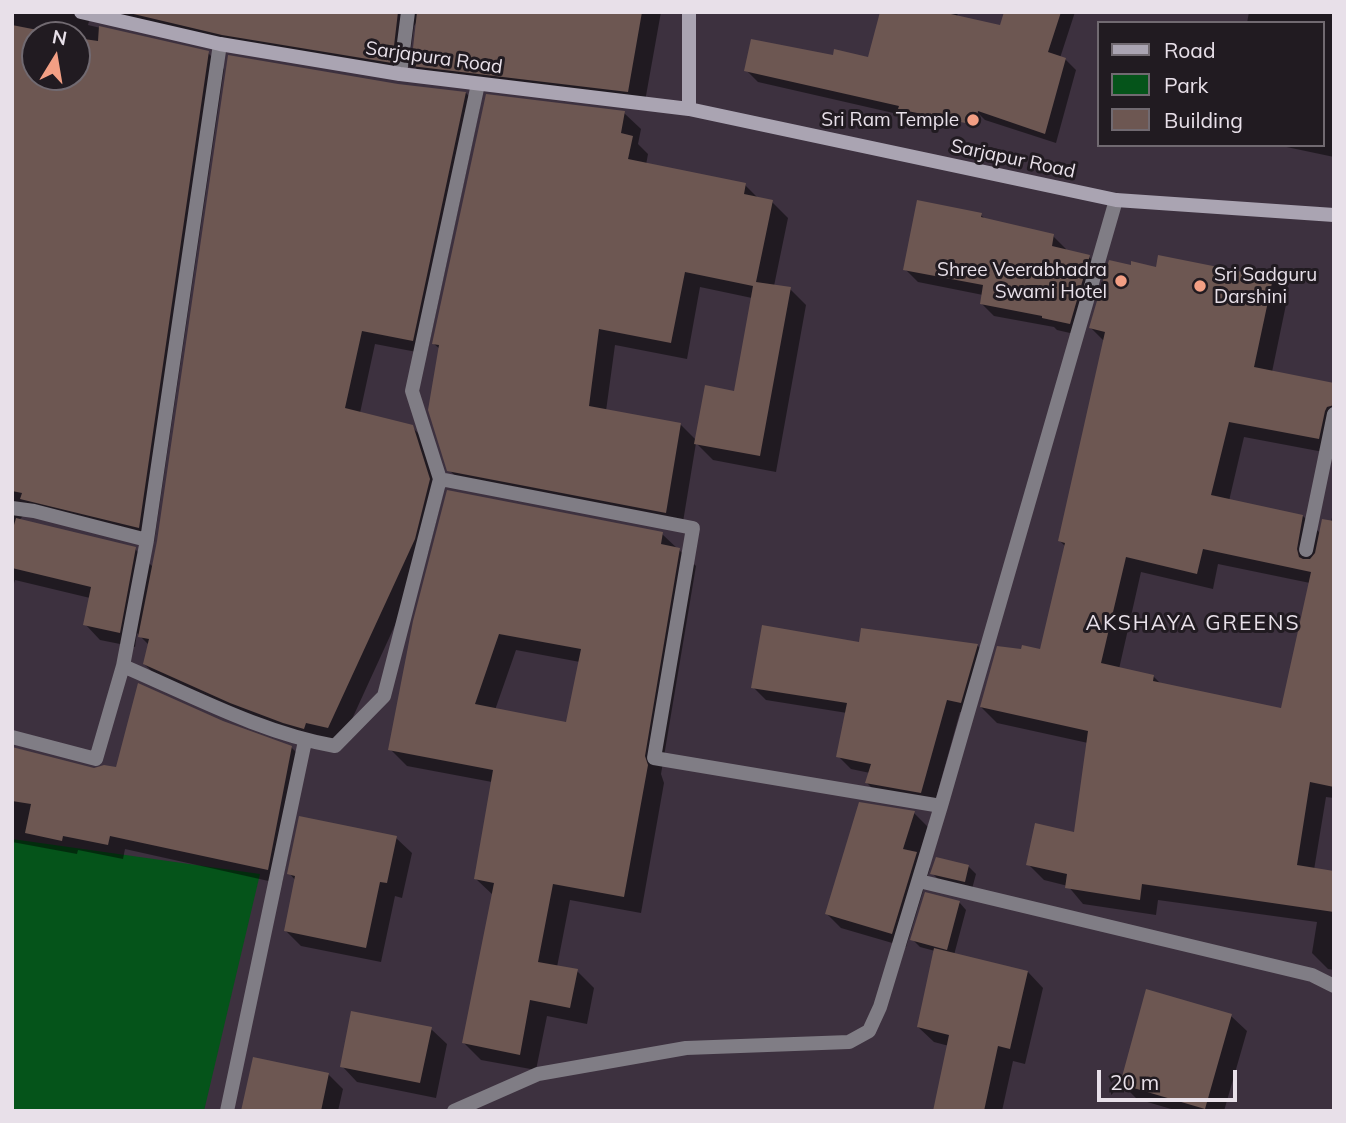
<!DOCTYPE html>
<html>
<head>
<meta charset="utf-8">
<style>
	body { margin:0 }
	#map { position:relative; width:1346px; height:1123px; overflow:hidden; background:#3d313f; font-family:Mulish,sans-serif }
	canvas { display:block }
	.frame { position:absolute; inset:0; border:14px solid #e8e0e9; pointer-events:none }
	.legend { position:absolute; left:1097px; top:21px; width:228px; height:126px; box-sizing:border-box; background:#211b21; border:2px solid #716a71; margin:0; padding:9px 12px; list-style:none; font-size:21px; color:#e8e0e9 }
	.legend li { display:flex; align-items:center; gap:14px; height:35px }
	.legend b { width:35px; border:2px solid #716a71 }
	.north { position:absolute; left:21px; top:21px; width:70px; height:70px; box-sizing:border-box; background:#211b21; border:2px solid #716a71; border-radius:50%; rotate:11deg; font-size:19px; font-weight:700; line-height:28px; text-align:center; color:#e8e0e9 }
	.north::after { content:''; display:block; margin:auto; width:24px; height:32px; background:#f39f84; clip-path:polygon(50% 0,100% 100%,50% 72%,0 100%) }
	.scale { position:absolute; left:1097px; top:1070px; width:140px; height:32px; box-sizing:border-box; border:4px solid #e8e0e9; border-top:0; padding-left:9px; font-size:21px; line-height:24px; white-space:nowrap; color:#e8e0e9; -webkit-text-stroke:5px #211b21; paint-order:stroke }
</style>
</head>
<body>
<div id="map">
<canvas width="1346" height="1123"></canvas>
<div class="frame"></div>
<ul class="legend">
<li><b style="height:9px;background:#aaa4b2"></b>Road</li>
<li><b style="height:19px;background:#05541a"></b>Park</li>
<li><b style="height:19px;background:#6d5752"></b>Building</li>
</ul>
<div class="north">N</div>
<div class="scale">20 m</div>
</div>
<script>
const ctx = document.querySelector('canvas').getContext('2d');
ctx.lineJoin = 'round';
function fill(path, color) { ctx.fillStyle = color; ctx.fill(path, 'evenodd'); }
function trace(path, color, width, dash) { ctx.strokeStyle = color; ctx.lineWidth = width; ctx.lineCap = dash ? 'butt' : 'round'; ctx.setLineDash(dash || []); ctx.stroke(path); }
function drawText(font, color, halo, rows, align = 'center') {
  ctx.font = font + ' Mulish,sans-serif'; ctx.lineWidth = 6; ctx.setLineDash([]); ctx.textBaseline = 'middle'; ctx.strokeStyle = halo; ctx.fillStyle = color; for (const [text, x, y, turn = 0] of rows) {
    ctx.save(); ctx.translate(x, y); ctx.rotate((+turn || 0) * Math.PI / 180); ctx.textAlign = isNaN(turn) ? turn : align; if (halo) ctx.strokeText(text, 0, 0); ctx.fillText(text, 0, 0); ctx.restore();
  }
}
const green = new Path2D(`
	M12,839L260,874L204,1111H12Z`);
const shadow = new Path2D(`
	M12,12H661L644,107L428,81L413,65L418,20L414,26L407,77L100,17L89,21L88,25L208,53L224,69L154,542L52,516L25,514L19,520L135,549L153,567L398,85L466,93L480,107L427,354L375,344L360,413L412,427L426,441L443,494L428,553L342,741L318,742L159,678L144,664L149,645L137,633L135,647L100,640L85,624L90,598L15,580L12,590ZM35,35H77V77H35Z
	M882,12H958L937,123L758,82L746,70L834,57L870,59Z
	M1006,12H1075L1060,58L1065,59L1076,70L1056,143L985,120L974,109Z
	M1249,12H1334V157L1277,145H1323V23H1247Z
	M624,113L641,129L638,144L648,154L646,165L745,185L759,199L772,202L788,218L774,286L790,289L806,305L776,472L713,460L696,443L682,528L466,486L449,470L440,349L434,344ZM700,287L752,298L736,393L697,441L680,424L606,411L615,345L687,359Z
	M981,215L986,220L1053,236L1066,249V251L1089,257L1102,270L1083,336L1057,330L1054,327L994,316L981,303L983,295L918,282L905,269Z
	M1157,269L1272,279L1288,295L1272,372L1334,385V454L1244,437L1229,501L1303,516L1321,534L1331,522L1334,508V798L1326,797L1314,870L1334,873V970L1328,969L1312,953L1317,922L1158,900L1156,915L1083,904L1068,886L1044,880L1028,864L1075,834L1088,743L997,723L981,707L1042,651L1066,547L1060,541L1105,342L1091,328ZM1218,564L1310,583L1282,710L1161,684L1153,676L1119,669L1141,572L1213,589Z
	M662,534L696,566L661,774L664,783L641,913L570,900L557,967L577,971L594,988L587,1024L547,1016L536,1070L481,1060L464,1043L494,896L476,879L492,782L407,766L390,749L415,621ZM516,650L580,662L567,724L495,710Z
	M861,644L977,645L990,658L973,715L960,712L934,805L880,796L867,783L870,773L851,769L838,756L847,713L766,700L753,687Z
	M222,723L291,747L306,762L282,884L125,849L123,859L78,850L77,854L12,842V749L94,770L117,769Z
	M914,813L928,827L919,856L930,868L906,947L841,928L827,914Z
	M396,838L412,853L402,898L395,896L381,962L301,946L286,931L296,881L289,873Z
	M968,866L976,874L972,889L940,881L932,873Z
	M959,902L966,910L954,955L1028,972L1043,988L1025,1064L1013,1061L1002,1111H935L949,1046L934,1042L918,1027L935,951L920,947L912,939Z
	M1231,1016L1247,1031L1224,1111H1178L1137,1099L1122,1084Z
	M431,1029L447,1044L436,1098L357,1082L342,1066Z
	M328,1074L343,1089L338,1111H243Z`);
const building = new Path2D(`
	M125,12H398L392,63L222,35Z
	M417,12H642L628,92L411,66Z
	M880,12H942L1000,25L1004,12H1061L1048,52L1066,58L1045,134L978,111L975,125L898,109L899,106L744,71L751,39L833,55L834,49L868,57Z
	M12,25L63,35H35V77H77V38L98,41L99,26L209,51L139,528L20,499L22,493L12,491Z
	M228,55L398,84L466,92L413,341L362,331L345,408L413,425L430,479L415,539L328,728L306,723L304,729L283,723L230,703L143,664L149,639L138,637L157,541Z
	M486,94L625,111L621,133L633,136L628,159L746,183L744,194L773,200L756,282L791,287L760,456L694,444L705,385L734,391L753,286L685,272L671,343L599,329L589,406L681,423L666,513L447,471L428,410L439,345L432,344Z
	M917,200L982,213L981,217L1054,234L1052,246L1090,255L1070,324L1042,318V316L980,304L983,285L903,270Z
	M1158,255L1273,278L1254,367L1334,383V405L1327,407L1325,411L1319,439L1229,422L1211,495L1303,515L1297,549L1299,557L1303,559H1310L1315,553L1322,519L1334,521V787L1310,782L1297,865L1334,871V912L1142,884L1140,900L1065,888L1067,874L1026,865L1035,823L1074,832L1088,731L980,707L997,646L1021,649L1022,645L1040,649L1065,543L1058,541L1105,332L1089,328L1109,260L1131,265V261L1156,267ZM1203,549L1311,572L1281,708L1153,681L1154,675L1101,663L1126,557L1197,574Z
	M447,490L663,532L661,544L680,548L645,756L648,765L624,897L553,884L538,962L578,969L570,1008L530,1000L520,1055L462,1043L494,883L474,879L493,770L388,750L413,621ZM499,634L581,649L566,722L475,704Z
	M16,518L136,547L120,633L83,625L91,587L12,568V532Z
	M762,625L859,642L861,628L978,644L961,703L947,700L921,793L865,783L871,764L836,757L847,703L751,688Z
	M138,683L223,721L292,746L268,870L110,836L108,845L63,836L62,841L25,833L31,804L12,801V747L94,768L104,765L116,767Z
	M859,802L915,811L903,849L917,852L892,934L825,914Z
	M299,816L397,836L387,883L380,882L366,948L284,931L295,876L287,874Z
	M936,857L969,865L965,882L930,874Z
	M925,892L960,901L947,950L910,940Z
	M934,948L1028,971L1010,1049L998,1046L984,1111H933L949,1035L917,1027Z
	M1146,989L1232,1014L1205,1109L1120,1084Z
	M351,1011L432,1027L420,1083L340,1067Z
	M253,1057L329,1073L321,1111H241Z`);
const street = new Path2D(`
	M400,74L408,12
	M440,479L693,528L654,758L941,806
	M12,508L34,511L147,540
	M1306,550L1334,414
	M123,666C191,695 261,733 335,746L384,696L440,479L412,391L478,84
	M12,737L96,759L123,666L147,540L220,44
	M919,881L1312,975L1334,986
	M227,1111L305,741
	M454,1111L538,1074L686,1048L849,1042L869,1031L880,1007L941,806L1116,200`);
const secondary = new Path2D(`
	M81,12L220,44L400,74L689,109L1116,200L1334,215
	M689,109V12`);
const markers = [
	[973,120,7,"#f39f84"],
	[1121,281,7,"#f39f84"],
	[1200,286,7,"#f39f84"]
];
const streetNames = [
	["Sarjapura Road",434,58,8],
	["Sarjapur Road",1013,159,12]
];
const poiNames = [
	["Sri Ram Temple",959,120],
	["Shree Veerabhadra",1107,270],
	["Swami Hotel",1107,292],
	["Sri Sadguru",1214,275,"left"],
	["Darshini",1214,297,"left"]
];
const neighbourhoodNames = [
	["AKSHAYA GREENS",1193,624]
];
fill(green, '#05541a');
fill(shadow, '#0007');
fill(building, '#6d5752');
trace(street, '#807d85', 14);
trace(secondary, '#aaa4b2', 14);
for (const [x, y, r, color] of markers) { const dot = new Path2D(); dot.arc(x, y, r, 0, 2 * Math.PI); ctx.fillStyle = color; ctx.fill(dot); trace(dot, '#211b21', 2.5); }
drawText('19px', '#e8e0e9', '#211b21', streetNames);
drawText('19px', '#e8e0e9', '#211b21', poiNames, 'right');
ctx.letterSpacing = '2px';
drawText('21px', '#e8e0e9', '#211b21', neighbourhoodNames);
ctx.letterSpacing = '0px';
</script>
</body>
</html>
